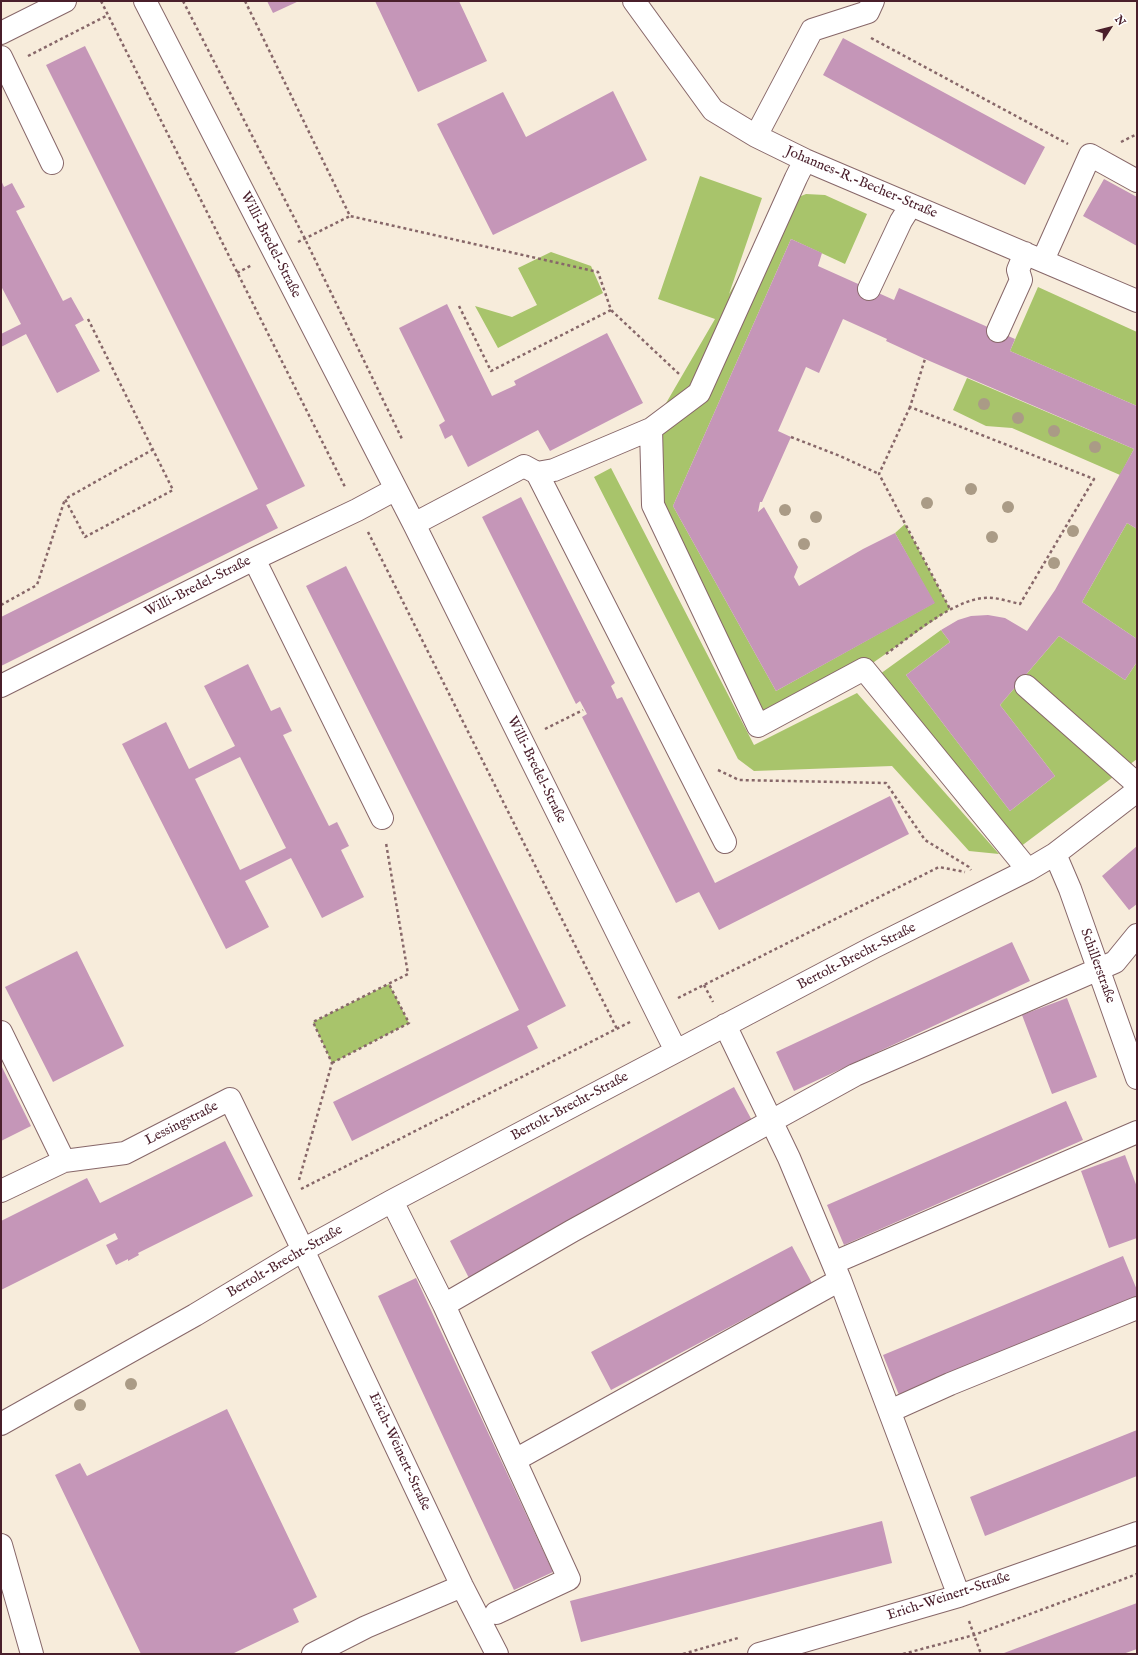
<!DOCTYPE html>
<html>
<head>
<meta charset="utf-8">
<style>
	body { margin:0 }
	#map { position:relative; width:1138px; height:1655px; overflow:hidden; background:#f7ecdb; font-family:"IM FELL English",serif }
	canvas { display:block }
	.frame { position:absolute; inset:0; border:2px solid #4a1f2b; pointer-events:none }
	.north { position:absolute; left:1090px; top:8px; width:40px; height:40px; -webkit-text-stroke:3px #fff; paint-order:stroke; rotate:54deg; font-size:11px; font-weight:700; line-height:16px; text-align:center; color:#4a1f2b }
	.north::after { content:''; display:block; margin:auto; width:14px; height:18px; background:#4a1f2b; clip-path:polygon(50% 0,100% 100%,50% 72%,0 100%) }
</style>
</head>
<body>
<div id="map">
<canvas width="1138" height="1655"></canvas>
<div class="frame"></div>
<div class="north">N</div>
</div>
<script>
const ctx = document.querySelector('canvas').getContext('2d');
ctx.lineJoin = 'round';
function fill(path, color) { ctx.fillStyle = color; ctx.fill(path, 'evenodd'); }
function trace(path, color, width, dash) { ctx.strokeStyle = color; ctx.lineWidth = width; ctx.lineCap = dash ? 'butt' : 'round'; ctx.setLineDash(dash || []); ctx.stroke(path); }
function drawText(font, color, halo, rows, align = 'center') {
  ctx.font = font + ' "IM FELL English",serif'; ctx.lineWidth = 3; ctx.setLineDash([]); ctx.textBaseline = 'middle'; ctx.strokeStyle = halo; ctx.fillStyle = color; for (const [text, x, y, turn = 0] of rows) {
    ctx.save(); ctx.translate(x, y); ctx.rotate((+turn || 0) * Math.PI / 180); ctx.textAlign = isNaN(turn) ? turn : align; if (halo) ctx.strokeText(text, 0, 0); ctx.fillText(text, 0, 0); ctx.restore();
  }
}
const green = new Path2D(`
	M700,176L762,198L729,294L763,236L789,201L806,194L825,195L867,214L845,264L791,239L673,506L776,691L934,603L895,533L905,524L950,609L864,669L758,726L653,505L651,429L715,319L658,299Z
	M551,252L591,266L603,293L498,348L475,306L512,317L537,305L518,268Z
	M1038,287L1137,332V406L1010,351Z
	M967,378L1134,449L1120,475L1012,428L986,426L953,410Z
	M611,468L754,745L857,693L999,854L969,851L892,766L754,771L738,759L594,477Z
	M1127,523L1137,529V639L1082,602Z
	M941,630L950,642L906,675L1010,811L1055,776L1000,705L1059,636L1125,680L1137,662V759L1020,847L880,674Z
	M389,984L409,1023L332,1063L313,1022Z`);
const building = new Path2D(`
	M267,1H299L273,13Z
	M375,1H459L487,61L418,92Z
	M843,38L1045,147L1025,185L823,75Z
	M85,46L305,486L266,505L278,528L1,666V617L258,489L46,65Z
	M613,91L647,160L493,235L437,124L503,92L526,137Z
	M1104,179L1137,197V246L1083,216Z
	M1,180L4,187L12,183L25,207L16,211L63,301L71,297L84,320L75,325L100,371L57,393L26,334L1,347V334L21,324L1,286Z
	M791,239L822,253L818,266L894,300L899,288L1015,339L1010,351L1137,406V529L1127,523L1082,602L1137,639V662L1125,680L1059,636L1000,705L1055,776L1010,811L906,675L950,642L941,630L958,620L971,616L988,615L1005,618L1027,631L1055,590L1134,449L925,359L886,341L887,339L843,319L819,373L806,367L778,431L791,437L762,502H760L758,512L764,507L798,567L794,577L799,586L863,549L895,533L935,603L776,691L673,506Z
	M447,304L492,396L516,385L514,381L607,333L643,403L550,451L538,430L468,467L452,435L445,439L439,425L445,421L399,328Z
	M521,497L615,683L611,686L617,699L622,697L715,883L890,796L909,834L719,930L699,892L676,903L582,717L587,714L580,701L576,704L482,517Z
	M346,566L566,1006L527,1026L538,1048L352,1141L333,1102L519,1010L306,586Z
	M248,664L271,711L280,707L292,731L283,735L329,826L337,822L349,846L341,850L364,897L322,918L291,858L245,881L269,927L226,949L122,744L166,722L189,769L235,746L204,686ZM240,757L286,848L240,870L195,779Z
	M1137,846V904L1129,910L1102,876Z
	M1012,942L1030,981L794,1091L776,1052Z
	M77,951L124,1046L53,1082L5,987Z
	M1067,998L1097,1077L1052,1094L1022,1015Z
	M1,1065L31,1126L1,1141Z
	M734,1087L755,1126L470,1280L450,1241Z
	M1066,1101L1083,1140L844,1245L827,1205Z
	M225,1141L253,1196L138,1253L139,1255L128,1261V1259L116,1265L106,1245L118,1239L115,1233L1,1290V1221L87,1178L100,1203Z
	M1125,1155L1137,1187V1238L1109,1248L1081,1171Z
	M792,1246L812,1283L611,1390L591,1352Z
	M1123,1256L1137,1290V1296L899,1395L883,1355Z
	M416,1278L553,1572L514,1590L378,1296Z
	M227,1409L317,1597L293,1609L299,1622L232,1654H141L55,1475L80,1463L87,1476Z
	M1137,1430V1476L985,1536L970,1497Z
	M882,1521L892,1563L581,1642L570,1601Z
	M1137,1603V1649L1123,1654H1004V1653Z`);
const path = new Path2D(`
	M101,1L345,487
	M183,1L305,239L402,439
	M245,1L350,216L598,272L611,310L679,374
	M871,38L1068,144
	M28,56L108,15
	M1121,142L1137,134
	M298,242L350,216
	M237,273L252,265
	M459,306L491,371L611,310
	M88,319L173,490L85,537L65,499L152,450
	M910,407L879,474L950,609
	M791,437L840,456L879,474
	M368,532L617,1029
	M1,605L37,585L65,499
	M886,654C913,635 959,594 993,598C1002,599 1011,602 1020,604L1094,479L910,407L925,359
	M545,729L583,710
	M718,770L739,780L886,783L925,840L969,867L971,870
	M704,985L713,1002
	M678,998L939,867L965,872
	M332,1063L409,1023L389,984
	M299,1180L332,1063L313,1022L408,974L386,843
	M301,1189L632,1021
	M969,1621L981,1654
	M683,1654L738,1638
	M903,1654L974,1635L1137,1574`);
const minor = new Path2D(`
	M145,1L414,524L676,1051
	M634,1L713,110L756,136L805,160L1137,301
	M1,33L65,1
	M1,57L52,163
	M756,136L812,30L868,12L873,1
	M1043,260L1090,155L1137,181
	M869,289L901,221L911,205
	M998,331L1021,280L1018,270L1025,253
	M651,429L653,505L758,726L864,669L1028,870
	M537,473L725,842
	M414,524L524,466L537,473L554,470L651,429L699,393L796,178L805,160
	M254,559L382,818
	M1,686L254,559L357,510L396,489
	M1026,686L1137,784
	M1055,854L1070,889L1137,1078
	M725,1025L789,1158L840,1280L959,1596
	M1,1032L64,1161L1,1191
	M64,1161L125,1153L230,1099L303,1250L462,1586L497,1654
	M392,1201L444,1305L569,1579L496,1613
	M833,1263L1137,1132
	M444,1305L572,1231L855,1075L1115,962L1137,935
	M890,1411L950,1384L1137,1308
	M1,1424L195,1315L303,1250L392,1201L872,948L1028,870L1055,854L1137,791
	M515,1460L840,1280
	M1,1545L32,1654
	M313,1654L366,1627L462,1586
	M759,1654L959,1596L1137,1533`);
const trees = [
	[984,404],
	[1018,418],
	[1054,431],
	[1095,447],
	[971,489],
	[927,503],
	[1008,507],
	[785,510],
	[816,517],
	[1073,531],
	[992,537],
	[804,544],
	[1054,563],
	[131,1384],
	[80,1405]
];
const streetNames = [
	["Johannes-R.-Becher-Straße",861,183,23],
	["Willi-Bredel-Straße",270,245,63],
	["Willi-Bredel-Straße",198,587,-27],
	["Willi-Bredel-Straße",536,770,64],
	["Bertolt-Brecht-Straße",857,957,-27],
	["Schillerstraße",1097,966,70],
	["Bertolt-Brecht-Straße",570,1107,-28],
	["Lessingstraße",182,1124,-27],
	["Bertolt-Brecht-Straße",285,1262,-30],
	["Erich-Weinert-Straße",399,1452,65],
	["Erich-Weinert-Straße",949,1597,-18]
];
fill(green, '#a8c46b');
fill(building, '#c596b8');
trace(minor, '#876769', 24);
trace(path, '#876769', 2.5, [3, 3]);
trace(minor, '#fff', 22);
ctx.fillStyle = '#aa9b86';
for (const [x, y] of trees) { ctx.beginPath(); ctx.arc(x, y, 6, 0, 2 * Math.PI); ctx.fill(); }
drawText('14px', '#4a1f2b', '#fff', streetNames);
</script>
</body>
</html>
